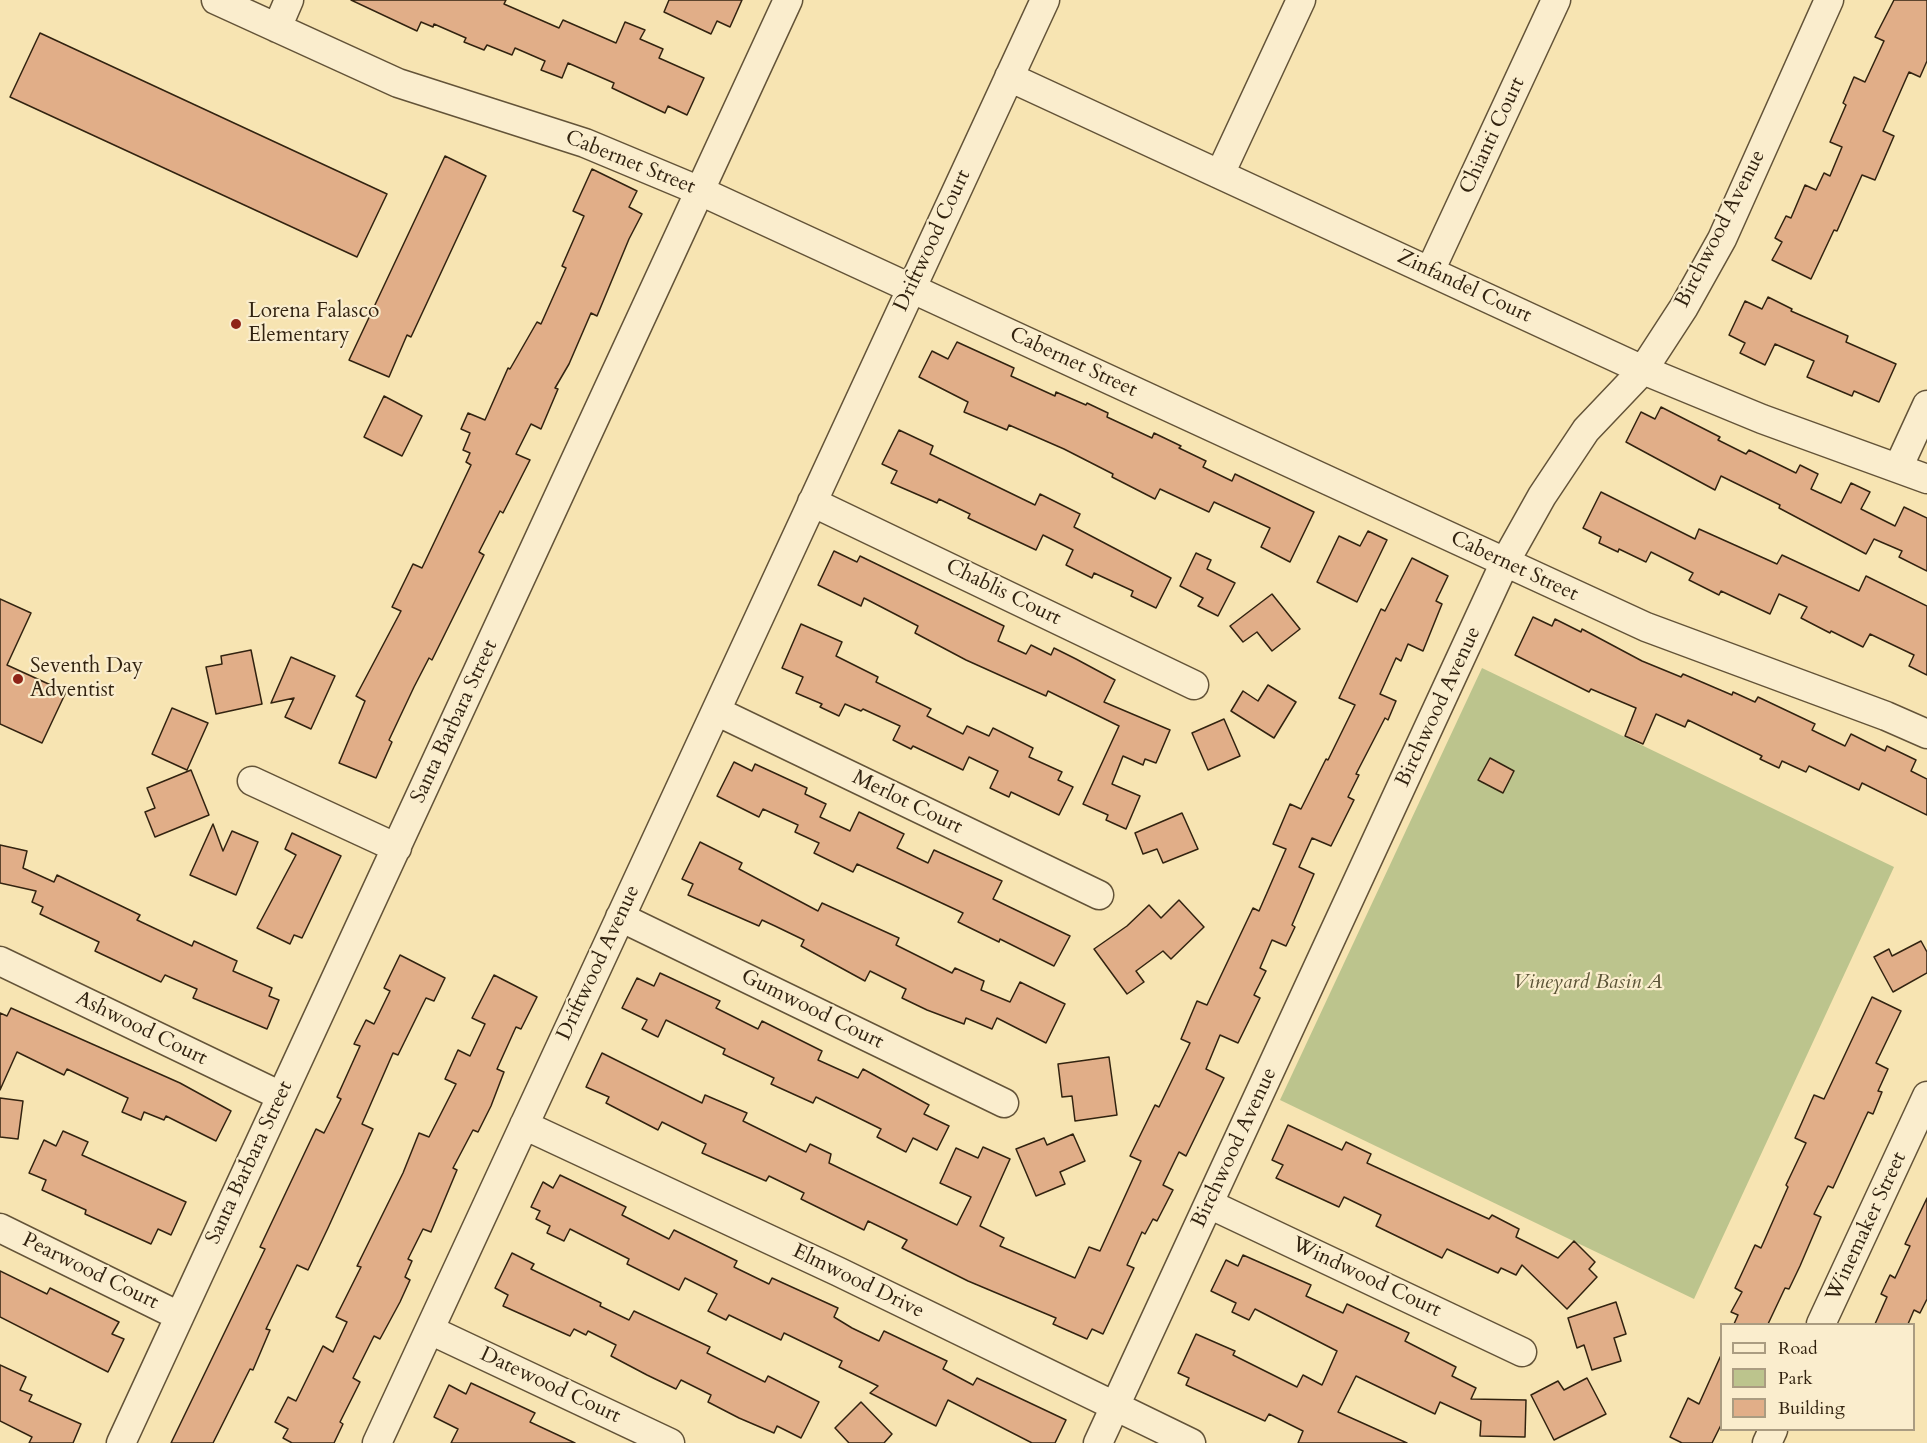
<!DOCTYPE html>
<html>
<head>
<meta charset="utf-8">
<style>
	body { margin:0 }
	#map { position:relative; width:1927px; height:1443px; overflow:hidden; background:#f7e4b2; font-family:Cardo,serif }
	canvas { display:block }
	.legend { position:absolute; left:1720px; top:1323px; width:195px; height:108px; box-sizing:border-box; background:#faedcd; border:2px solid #aa9c81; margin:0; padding:8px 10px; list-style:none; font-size:18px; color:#322310 }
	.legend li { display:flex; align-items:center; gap:12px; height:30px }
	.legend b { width:30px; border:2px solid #aa9c81 }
</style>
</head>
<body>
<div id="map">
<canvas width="1927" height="1443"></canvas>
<ul class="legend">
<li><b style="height:8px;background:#faedcd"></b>Road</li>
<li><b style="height:16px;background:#bcc48d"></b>Park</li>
<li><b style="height:16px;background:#e1ae88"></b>Building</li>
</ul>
</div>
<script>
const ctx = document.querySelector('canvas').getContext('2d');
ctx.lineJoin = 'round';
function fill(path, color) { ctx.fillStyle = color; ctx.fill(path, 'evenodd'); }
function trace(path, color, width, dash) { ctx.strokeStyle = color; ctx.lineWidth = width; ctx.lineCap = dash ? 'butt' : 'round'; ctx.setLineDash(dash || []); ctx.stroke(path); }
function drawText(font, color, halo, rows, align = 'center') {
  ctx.font = font + ' Cardo,serif'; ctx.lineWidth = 4.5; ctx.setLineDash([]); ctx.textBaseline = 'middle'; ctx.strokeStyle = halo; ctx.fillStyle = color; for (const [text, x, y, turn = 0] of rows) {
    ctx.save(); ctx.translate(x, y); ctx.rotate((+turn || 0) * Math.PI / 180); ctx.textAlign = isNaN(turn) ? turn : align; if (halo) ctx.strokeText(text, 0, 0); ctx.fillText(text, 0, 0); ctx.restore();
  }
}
const green = new Path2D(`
	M1482,668L1894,867L1694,1299L1280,1100Z`);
const building = new Path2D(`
	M351,0H506L504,4L559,28L563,20L616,43L625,22L645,30L640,39L663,49L659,58L704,78L687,115L668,106L665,113L612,88L614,83L568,63L562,78L541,70L545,61L515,48L512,55L487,45L484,50L464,42L466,38L434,24L433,27L421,22L417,31Z
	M669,0H742L730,27L717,21L711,34L664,12Z
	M1894,0H1927V61L1920,77L1909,72L1883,131L1894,136L1875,180L1862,175L1837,231L1834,230L1811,279L1772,260L1782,242L1775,238L1786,216L1791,218L1805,185L1816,190L1824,173L1830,176L1842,147L1830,142L1846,105L1843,103L1854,77L1865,82L1884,41L1875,37Z
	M40,33L387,194L357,257L10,97Z
	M445,156L486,176L411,337L407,335L389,377L349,360Z
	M592,169L637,191L629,207L642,214L629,239L597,316L591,313L569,364L555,388L558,389L541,429L531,424L516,454L530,460L503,513L500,511L479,552L484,555L432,660L429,658L414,687L389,740L392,742L376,778L339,763L365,701L356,696L401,611L392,607L413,564L422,568L471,465L466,462L470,453L463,450L470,433L461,429L468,413L485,420L508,368L510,369L537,322L541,324L566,268L562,266L584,216L573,211Z
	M1768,297L1792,309L1791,311L1848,336L1846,342L1896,364L1879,402L1854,391L1852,396L1807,377L1814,361L1775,344L1765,365L1740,353L1745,343L1729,335L1745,301L1762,309Z
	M957,342L1014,368L1011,376L1055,396L1056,392L1086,405L1087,403L1108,413L1107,417L1152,438L1154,433L1181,446L1179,448L1206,461L1203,467L1232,481L1235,474L1314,512L1290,562L1261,547L1270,528L1214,502L1209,512L1160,489L1155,499L1112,477L1113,474L1064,449L1009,425L1007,430L964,412L968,402L919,377L932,351L948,359Z
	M384,396L422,416L402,456L364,437Z
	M1661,407L1720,437L1718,440L1746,454L1749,450L1796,473L1800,465L1818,474L1811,489L1841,503L1851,483L1870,492L1861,509L1895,526L1904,507L1927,518V571L1899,557L1902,551L1874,539L1866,554L1779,508L1780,505L1721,476L1715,490L1626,442L1641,412L1655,419Z
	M899,430L933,446L930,454L1035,505L1040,494L1080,514L1074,527L1171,578L1156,608L1131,596L1133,591L1094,573L1092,578L1066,565L1073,550L1043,535L1036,550L968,518L970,514L939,499L937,503L891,483L897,471L882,464Z
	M1601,492L1695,539L1699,529L1777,564L1782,555L1859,591L1866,576L1927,606V675L1909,666L1914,655L1870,634L1863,647L1831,631L1830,633L1801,618L1807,607L1779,594L1770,614L1721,591L1719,595L1689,580L1693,573L1651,552L1646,562L1619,549L1618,552L1599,543L1601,537L1583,528Z
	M1368,531L1387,540L1357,602L1317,582L1339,536L1360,546Z
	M834,551L857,562L860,556L1004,626L998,641L1026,654L1031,645L1051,655L1054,648L1076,659L1115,680L1104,702L1170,730L1156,763L1145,759L1143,765L1123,756L1112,784L1140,796L1126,829L1106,820L1108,815L1083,804L1119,726L1048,691L1046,696L966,660L915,633L918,626L864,598L861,606L818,585Z
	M1196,553L1211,560L1207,569L1235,583L1218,616L1198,606L1203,598L1180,586Z
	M1412,558L1448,576L1436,601L1442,604L1423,651L1408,644L1401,661L1396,658L1380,694L1396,701L1388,720L1385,718L1356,774L1359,775L1348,797L1354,800L1331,846L1312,838L1299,867L1314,874L1292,925L1295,927L1286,946L1272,940L1260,968L1266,971L1254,995L1260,998L1238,1043L1220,1035L1206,1069L1224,1078L1186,1156L1179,1152L1163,1185L1173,1190L1157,1221L1153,1219L1145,1234L1142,1232L1127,1265L1134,1268L1103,1334L1092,1329L1087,1339L1053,1324L1056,1318L968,1281L902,1248L907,1240L868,1221L864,1230L801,1199L804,1193L769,1176L766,1181L702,1153L706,1144L662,1122L658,1130L606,1103L609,1097L586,1087L602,1053L702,1103L705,1095L747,1113L743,1121L806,1152L810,1144L831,1154L829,1163L957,1225L971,1197L940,1183L956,1148L978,1158L983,1147L1010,1159L980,1226L1004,1238L1000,1246L1075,1278L1089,1247L1100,1251L1141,1161L1130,1156L1155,1105L1159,1107L1190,1043L1181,1039L1197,1001L1207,1005L1253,908L1259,911L1286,849L1273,844L1290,804L1301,809L1326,759L1328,760L1355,705L1339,698L1381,609L1385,611Z
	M1272,594L1300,629L1272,651L1257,632L1243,642L1230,626Z
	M0,599L31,613L7,665L66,692L42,743L0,724Z
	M1533,617L1552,626L1555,619L1581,632L1582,629L1642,661L1681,677L1683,674L1732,695L1733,692L1755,702L1758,697L1815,724L1812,730L1845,746L1851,734L1885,751L1887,746L1916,760L1911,771L1927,779V815L1862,783L1859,790L1809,766L1806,772L1782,761L1779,768L1760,759L1762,756L1688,720L1685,727L1656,714L1643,744L1625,736L1636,708L1591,689L1589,692L1515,655Z
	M801,624L842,642L836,656L878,677L876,682L931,709L927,716L963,734L967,726L989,736L993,728L1033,748L1029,757L1062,772L1058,780L1073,787L1059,815L1011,792L1009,797L990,788L998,771L969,757L963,770L913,746L911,749L893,740L900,726L863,709L861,711L845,704L839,716L820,707L822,704L796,693L803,677L782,668Z
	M251,650L262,704L216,714L206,667L222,664L221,656Z
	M291,657L335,676L311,729L285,717L294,698L271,703Z
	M1268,685L1296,702L1274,738L1231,711L1243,691L1258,701Z
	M172,708L208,723L187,770L152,754Z
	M1224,719L1240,756L1208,770L1192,733Z
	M1490,758L1514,771L1503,793L1478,780Z
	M734,762L752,771L755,764L807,788L805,794L826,804L820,817L850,831L859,812L904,834L897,848L928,863L934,850L1002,881L993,899L1070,936L1054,966L1000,939L999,942L958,922L963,913L901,884L857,864L853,872L814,853L819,843L795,832L798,825L763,809L759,817L717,796Z
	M191,770L209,815L155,837L145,812L155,808L147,788Z
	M1182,813L1198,849L1163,863L1157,849L1143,854L1135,833Z
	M213,824L223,851L232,831L258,842L236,895L190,875Z
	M292,833L341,856L302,938L294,935L290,944L257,928L296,855L285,849Z
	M700,842L742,863L739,869L818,911L822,903L899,938L896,945L952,973L955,968L984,981L981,990L1010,1002L1020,982L1065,1004L1046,1043L997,1018L992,1029L966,1018L964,1024L927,1010L902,998L906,989L870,971L865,981L801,946L804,940L775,926L762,920L759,926L688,895L693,884L682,879Z
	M0,845L27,851L23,868L54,882L57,875L140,915L137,920L192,946L194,941L237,961L233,971L272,988L269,996L279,1000L267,1029L193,998L197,989L165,975L161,982L95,951L99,942L40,914L43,907L32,902L36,891L0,883Z
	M1179,900L1204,927L1171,959L1163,951L1136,971L1144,982L1127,994L1094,949L1127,926L1149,905L1161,918Z
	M1921,941L1927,952V973L1893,992L1874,957L1889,949L1892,956Z
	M400,955L445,978L434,1001L426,998L398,1055L393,1053L362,1124L373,1129L328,1228L308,1270L297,1265L266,1329L270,1330L253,1370L250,1369L213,1443H171L265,1249L260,1247L316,1129L324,1133L341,1099L337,1097L360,1046L354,1044L366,1020L374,1024L390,991L384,988Z
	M660,973L720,1001L716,1008L758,1029L762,1021L822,1051L818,1060L858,1078L863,1069L929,1105L924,1114L949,1126L937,1150L913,1138L906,1152L877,1137L881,1129L816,1097L813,1103L771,1084L774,1078L723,1054L725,1049L666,1020L658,1037L642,1029L647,1020L622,1008L637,978L654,986Z
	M494,975L537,997L521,1029L516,1027L497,1069L504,1072L491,1106L478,1132L473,1130L453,1168L457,1170L431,1232L423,1229L408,1259L412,1261L405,1277L410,1280L400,1302L380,1339L374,1336L353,1378L360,1382L340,1422L343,1424L334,1443H292L283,1438L288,1429L275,1422L288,1397L296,1401L323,1346L333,1352L347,1322L336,1317L361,1267L357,1266L403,1173L419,1133L429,1137L456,1084L445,1079L458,1050L470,1056L485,1024L472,1018Z
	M1872,997L1901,1011L1876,1063L1888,1069L1878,1091L1882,1092L1873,1114L1868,1112L1833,1188L1828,1186L1814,1214L1821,1217L1800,1266L1789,1289L1785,1288L1768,1324H1734L1738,1315L1731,1312L1742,1292L1735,1288L1755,1245L1761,1248L1788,1187L1786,1185L1806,1143L1795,1138L1814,1095L1824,1099Z
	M11,1008L180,1083L231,1111L216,1141L166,1116L164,1120L144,1112L141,1120L122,1112L128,1098L67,1069L64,1075L17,1052L0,1090V1013L7,1016Z
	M1109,1057L1117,1115L1075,1121L1072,1096L1062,1097L1058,1064Z
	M0,1098L23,1101L18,1139L0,1137Z
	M1288,1125L1342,1150L1346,1142L1371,1154L1367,1163L1489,1219L1492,1215L1519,1229L1516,1237L1558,1258L1574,1241L1595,1262L1589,1269L1597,1277L1567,1309L1522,1265L1516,1275L1501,1268L1498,1273L1447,1249L1442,1258L1376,1226L1381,1215L1344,1197L1339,1207L1276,1178L1283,1165L1272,1160Z
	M63,1131L88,1142L82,1155L186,1202L171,1235L158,1229L151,1244L85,1214L86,1210L42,1190L46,1180L29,1173L44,1140L56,1146Z
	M1073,1134L1085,1161L1060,1172L1065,1184L1036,1196L1016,1149L1044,1138L1047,1145Z
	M560,1175L626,1207L622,1215L669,1239L674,1230L737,1261L734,1267L769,1284L772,1278L838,1308L834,1317L852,1328L879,1341L884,1331L947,1361L943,1369L973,1385L977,1378L1066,1420L1055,1443H1032L948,1400L936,1426L870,1393L878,1386L839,1367L842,1361L784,1333L781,1340L729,1315L726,1320L708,1311L717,1294L685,1278L679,1290L627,1264L629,1259L570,1229L564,1241L547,1233L550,1226L536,1219L540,1211L531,1207L543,1182L553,1188Z
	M1927,1198V1299L1920,1313L1914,1310L1908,1324H1875L1887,1297L1881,1294L1890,1275L1895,1278L1910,1246L1905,1244Z
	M512,1253L534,1264L531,1269L601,1303L600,1306L629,1320L634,1311L710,1347L707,1353L765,1382L768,1376L819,1402L801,1438L777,1426L774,1433L739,1418L708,1402L711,1395L681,1380L676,1389L647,1375L611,1356L616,1345L588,1331L586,1335L574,1329L570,1336L503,1306L508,1295L495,1288Z
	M1243,1255L1311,1285L1306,1296L1343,1313L1347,1304L1409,1333L1405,1341L1456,1367L1452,1376L1476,1388L1471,1399L1526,1400L1525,1437L1480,1436L1481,1421L1440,1402L1435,1414L1356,1376L1338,1412L1407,1443H1298L1303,1431L1269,1414L1265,1421L1186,1385L1189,1378L1178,1373L1196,1334L1235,1351L1233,1355L1297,1387L1303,1375L1322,1385L1337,1351L1255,1309L1249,1320L1232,1312L1236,1303L1211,1291L1226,1260L1238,1266Z
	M0,1271L47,1294L50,1288L119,1322L112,1334L124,1339L108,1372L0,1317Z
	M1616,1302L1626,1334L1614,1338L1621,1361L1592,1370L1584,1345L1577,1348L1568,1318Z
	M1722,1353V1423L1712,1443H1682L1670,1437L1688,1398L1699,1404Z
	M0,1365L26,1377L20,1390L32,1395L29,1401L81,1424L73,1443H29L32,1437L0,1421Z
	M1587,1378L1606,1414L1554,1440L1531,1395L1558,1381L1564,1390Z
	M471,1383L535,1413L530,1422L575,1443H451L458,1429L434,1417L449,1385L466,1394Z
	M861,1402L892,1434L884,1443H849L835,1428Z`);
const minor = new Path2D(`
	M216,0L398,83L585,143L700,191L1646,627L1886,716L1927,734
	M277,28L289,0
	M1009,77L1643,370L1762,419L1927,479
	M1220,174L1301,0
	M1430,271L1556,0
	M1898,468L1927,405
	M812,502L1194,685
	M716,711L1099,895
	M252,781L397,848
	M620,917L1004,1103
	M0,961L281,1096
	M524,1125L839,1272L1191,1443
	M1209,1204L1522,1352
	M0,1228L179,1316
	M1821,1324L1927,1096
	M430,1330L670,1443
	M121,1443L788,0
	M377,1443L1045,0
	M1098,1443L1505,562L1542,496L1586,430L1643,370L1684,307L1722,239L1829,0
	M1767,1443L1773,1430`);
const markers = [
	[236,324,6,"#8f2418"],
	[18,679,6,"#8f2418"]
];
const streetNames = [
	["Chianti Court",1493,136,-65],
	["Cabernet Street",630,163,22],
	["Birchwood Avenue",1721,229,-63],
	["Driftwood Court",933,241,-65],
	["Zinfandel Court",1464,287,25],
	["Cabernet Street",1073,363,25],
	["Cabernet Street",1514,567,25],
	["Chablis Court",1003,593,26],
	["Birchwood Avenue",1439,707,-65],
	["Santa Barbara Street",455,722,-65],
	["Merlot Court",907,803,26],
	["Driftwood Avenue",599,963,-65],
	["Gumwood Court",812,1010,26],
	["Ashwood Court",141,1029,26],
	["Birchwood Avenue",1235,1148,-65],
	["Santa Barbara Street",250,1163,-65],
	["Winemaker Street",1867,1227,-65],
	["Pearwood Court",90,1272,26],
	["Windwood Court",1366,1278,25],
	["Elmwood Drive",858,1282,26],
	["Datewood Court",550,1386,25]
];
const poiNames = [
	["Lorena Falasco",248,312],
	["Elementary",248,336],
	["Seventh Day",30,667],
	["Adventist",30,691]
];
const parkNames = [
	["Vineyard Basin A",1588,983]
];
fill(green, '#bcc48d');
fill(building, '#e1ae88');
trace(building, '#322310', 1.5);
trace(minor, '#635338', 31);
trace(minor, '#faedcd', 28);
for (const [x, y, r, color] of markers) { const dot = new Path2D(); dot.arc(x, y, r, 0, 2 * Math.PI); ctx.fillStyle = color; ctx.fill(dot); trace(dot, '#faedcd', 2); }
drawText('21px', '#322310', '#faedcd', streetNames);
drawText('21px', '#322310', '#faedcd', poiNames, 'left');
drawText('italic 21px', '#5b5336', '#faedcd', parkNames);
</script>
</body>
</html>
